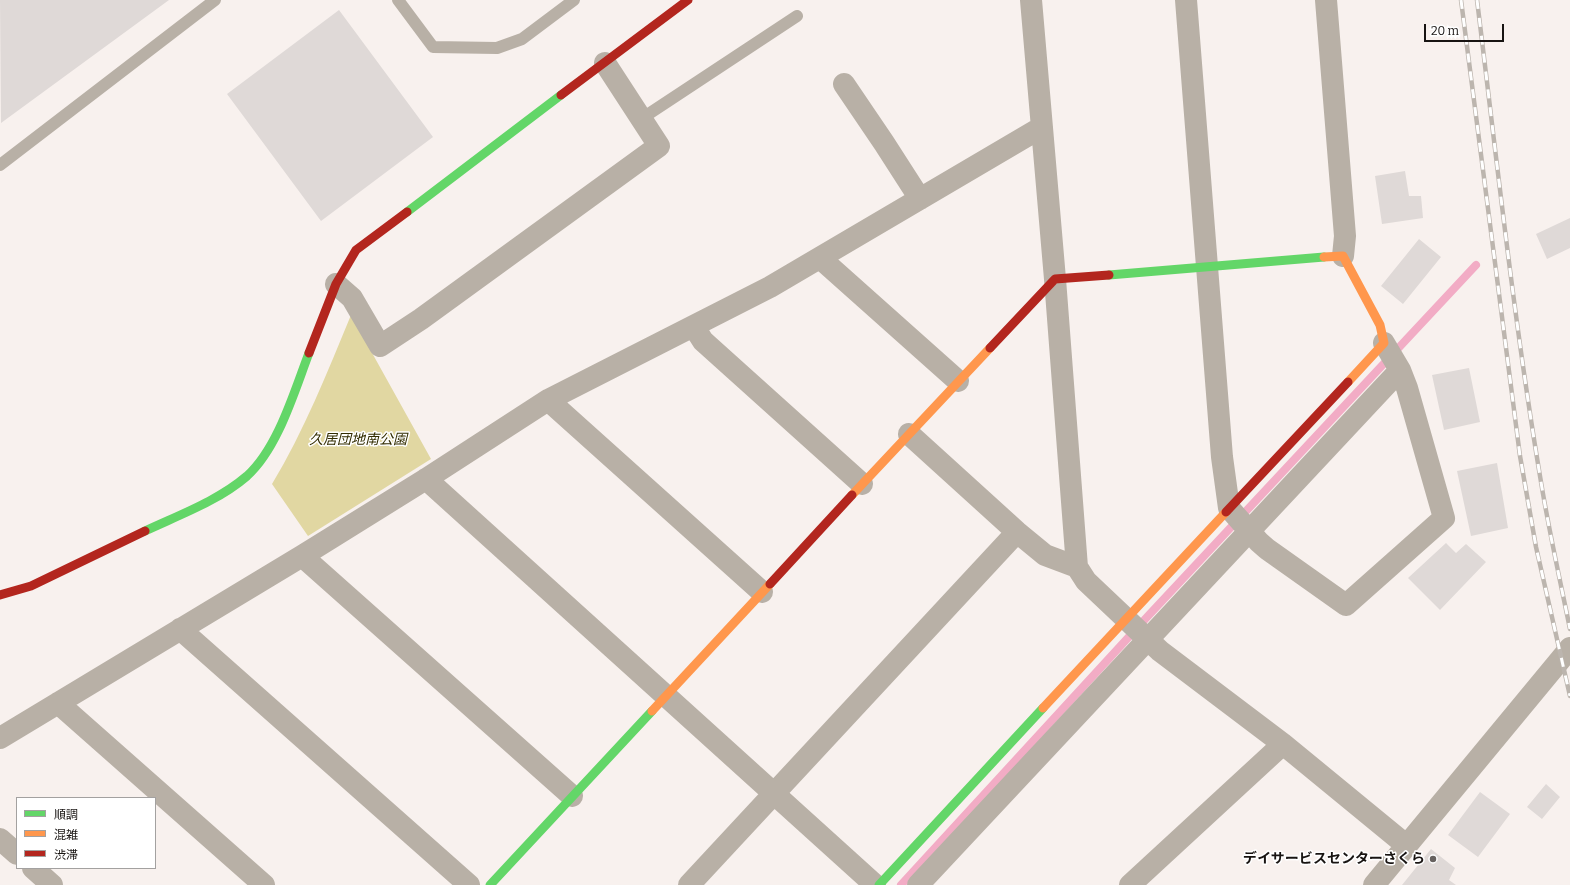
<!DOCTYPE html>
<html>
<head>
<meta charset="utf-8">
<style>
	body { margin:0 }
	#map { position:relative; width:1570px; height:885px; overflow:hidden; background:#f8f1ee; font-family:Bitter,"Noto Sans JP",serif }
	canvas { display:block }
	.legend { position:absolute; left:16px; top:797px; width:140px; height:72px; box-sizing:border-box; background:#fff; border:1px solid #a3a1a0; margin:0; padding:5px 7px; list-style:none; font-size:12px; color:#181412 }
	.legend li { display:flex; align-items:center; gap:8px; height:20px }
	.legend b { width:20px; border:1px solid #a3a1a0 }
	.scale { position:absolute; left:1424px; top:24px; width:80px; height:18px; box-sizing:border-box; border:2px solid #181412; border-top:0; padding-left:5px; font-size:12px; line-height:14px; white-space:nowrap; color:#181412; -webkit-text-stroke:3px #fff; paint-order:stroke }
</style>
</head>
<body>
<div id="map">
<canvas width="1570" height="885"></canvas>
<ul class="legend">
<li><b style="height:5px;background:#63d668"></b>順調</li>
<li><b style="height:5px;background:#ff974d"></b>混雑</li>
<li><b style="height:5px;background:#b3261e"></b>渋滞</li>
</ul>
<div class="scale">20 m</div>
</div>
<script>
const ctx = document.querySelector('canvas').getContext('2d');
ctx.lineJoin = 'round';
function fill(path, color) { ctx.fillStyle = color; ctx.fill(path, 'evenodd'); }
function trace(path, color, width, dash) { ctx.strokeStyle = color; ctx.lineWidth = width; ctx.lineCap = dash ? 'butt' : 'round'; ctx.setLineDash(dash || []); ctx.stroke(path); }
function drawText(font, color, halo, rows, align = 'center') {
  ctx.font = font + ' Bitter,"Noto Sans JP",serif'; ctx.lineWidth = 3; ctx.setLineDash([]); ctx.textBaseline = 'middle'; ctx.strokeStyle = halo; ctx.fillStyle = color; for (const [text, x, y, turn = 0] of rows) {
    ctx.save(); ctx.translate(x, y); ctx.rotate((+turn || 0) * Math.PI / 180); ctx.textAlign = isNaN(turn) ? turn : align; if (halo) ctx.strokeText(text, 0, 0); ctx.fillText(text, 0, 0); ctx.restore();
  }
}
const green = new Path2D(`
	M351,315L431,459L308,536L272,484C304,431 327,373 351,315Z`);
const stream = new Path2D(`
	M901,885L1148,616L1476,265`);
const building = new Path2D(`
	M0,0H169L1,123Z
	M339,10L433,137L321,221L227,94Z
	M1405,171L1409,196H1421L1423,218L1382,224L1375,176Z
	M1570,218V248L1547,259L1536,234Z
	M1419,239L1441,257L1403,304L1381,286Z
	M1469,368L1480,422L1444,430L1432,375Z
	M1497,463L1508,528L1471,536L1457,471Z
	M1446,543L1456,553L1466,544L1486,562L1440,610L1408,578Z
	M1546,784L1560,797L1542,819L1527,807Z
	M1480,792L1510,814L1478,857L1448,835Z
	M1431,849L1455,868L1449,880L1456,885H1402Z`);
const lane = new Path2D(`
	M398,0L433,47L497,48L522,39L574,0
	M641,119L797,16
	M0,165L215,0`);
const street = new Path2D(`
	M1031,0L1055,279L1077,567L1086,581L1160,651L1283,744L1406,845
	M1186,0L1222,457L1229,508L1259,542L1267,549L1346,605L1444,518L1407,388L1400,370L1384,343
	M1326,0L1345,236L1343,256
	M844,84L884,143L920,199
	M820,258L958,381
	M336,284L352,298L380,346L421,319L659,146L605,63
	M694,327L703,341L862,484
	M548,400L762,592
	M909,434L1017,532L1045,555L1077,567
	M426,479L875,885
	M302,556L572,796
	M180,629L469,885
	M58,703L264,885
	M0,738L302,556L426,479L548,400L770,287L1042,127
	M0,839L17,854
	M33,868L52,885
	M689,885L1017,532
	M918,885L1400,370
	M1130,885L1283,744
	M1374,885L1570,648`);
const fast = new Path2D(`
	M407,212L561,95
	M1109,275L1324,257
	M145,531C179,515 218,501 247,476C278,448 294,392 309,353
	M490,885L652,711
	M879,885L1043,708`);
const slow = new Path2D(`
	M1324,257L1343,256L1380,325L1384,343L1348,382
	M852,495L990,348
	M1043,708L1226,512
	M652,711L770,584`);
const jam = new Path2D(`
	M561,95L688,0
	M990,348L1055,279L1109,275
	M309,353L336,284L356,250L407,212
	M1226,512L1348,382
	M770,584L852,495
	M0,595L31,586L145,531`);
const rail = new Path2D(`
	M1461,0L1520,456L1536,547L1570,696
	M1477,0C1497,161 1514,322 1541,482C1549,531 1560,580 1570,629`);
const markers = [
	[1433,859,4,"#66615f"]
];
const parkNames = [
	["久居団地南公園",358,440]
];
const poiNames = [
	["デイサービスセンターさくら",1425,859]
];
fill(green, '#e1d7a2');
trace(stream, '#f2acc5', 8);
fill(building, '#dfd9d7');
trace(lane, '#b8b0a6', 12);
trace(street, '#b8b0a6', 22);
trace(fast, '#63d668', 9);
trace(slow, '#ff974d', 9);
trace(jam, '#b3261e', 9);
trace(rail, '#bcb5ae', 4.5);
trace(rail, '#fff', 3, [9]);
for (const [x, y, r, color] of markers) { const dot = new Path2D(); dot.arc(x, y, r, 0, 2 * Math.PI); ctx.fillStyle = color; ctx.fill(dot); trace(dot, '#fff', 1.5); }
drawText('italic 14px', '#322c00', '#fff', parkNames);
drawText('bold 14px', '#181412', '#fff', poiNames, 'right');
</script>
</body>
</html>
